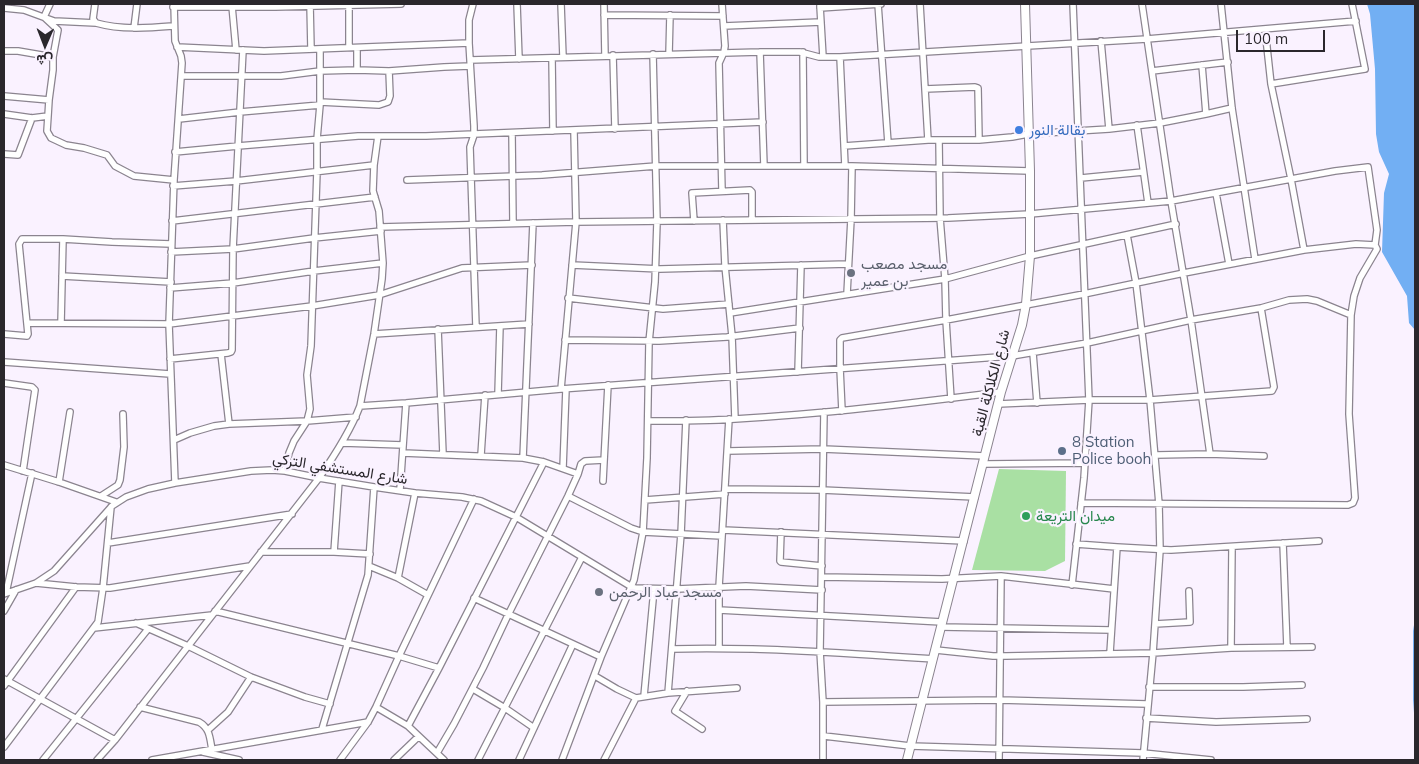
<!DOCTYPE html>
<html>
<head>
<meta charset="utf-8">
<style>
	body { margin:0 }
	#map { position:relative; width:1419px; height:764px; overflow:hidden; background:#faf2ff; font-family:Mulish,Vazirmatn,sans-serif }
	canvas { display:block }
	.frame { position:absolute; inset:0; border:5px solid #2a272c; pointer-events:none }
	.north { position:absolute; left:20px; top:20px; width:50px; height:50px; -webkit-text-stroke:4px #faf2ff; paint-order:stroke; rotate:181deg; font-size:14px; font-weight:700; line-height:20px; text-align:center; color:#2a272c }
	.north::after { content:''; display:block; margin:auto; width:18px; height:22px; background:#2a272c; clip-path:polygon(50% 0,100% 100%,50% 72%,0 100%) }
	.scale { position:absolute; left:1236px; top:30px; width:89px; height:22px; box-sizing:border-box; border:2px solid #2a272c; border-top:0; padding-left:6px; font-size:15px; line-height:18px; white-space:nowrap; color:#2a272c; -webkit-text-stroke:4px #faf2ff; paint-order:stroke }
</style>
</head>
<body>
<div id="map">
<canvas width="1419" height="764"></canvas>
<div class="frame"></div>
<div class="north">ش</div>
<div class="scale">100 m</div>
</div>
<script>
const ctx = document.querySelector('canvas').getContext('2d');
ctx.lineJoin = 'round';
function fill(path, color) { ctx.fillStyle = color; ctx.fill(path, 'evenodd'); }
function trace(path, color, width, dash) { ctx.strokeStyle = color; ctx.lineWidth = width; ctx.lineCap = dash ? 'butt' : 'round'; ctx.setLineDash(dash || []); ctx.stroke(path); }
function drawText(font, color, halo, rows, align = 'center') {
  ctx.font = font + ' Mulish,Vazirmatn,sans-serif'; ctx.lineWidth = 4.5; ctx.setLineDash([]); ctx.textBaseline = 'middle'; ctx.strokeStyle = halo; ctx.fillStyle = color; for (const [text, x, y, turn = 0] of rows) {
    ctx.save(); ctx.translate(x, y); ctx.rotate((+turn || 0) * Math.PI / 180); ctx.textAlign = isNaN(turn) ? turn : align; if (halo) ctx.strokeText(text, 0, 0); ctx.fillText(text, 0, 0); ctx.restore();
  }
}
const green = new Path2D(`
	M999,469L1066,471L1065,561L1045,571L972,570Z`);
const water = new Path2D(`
	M1367,4H1415V330L1409,323L1407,296L1382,252L1384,193L1389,174L1379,152L1376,134L1375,69L1370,14Z
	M1415,619V726L1413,700V631Z`);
const street = new Path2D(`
	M95,4L93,19L96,23C121,30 148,28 173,26
	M174,4L175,41L181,56L182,63L174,180L169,324L175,483
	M310,4L311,49
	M473,4L469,20V43L474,126V135L470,147L476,327
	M517,4L519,59
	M561,4L563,57
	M604,4L605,56
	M722,4L725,46L724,52L719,63L722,191
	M878,4L888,143
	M920,4L928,140
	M1142,4L1171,201L1191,320L1210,454
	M1221,4L1232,108L1255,259
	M232,6L236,50
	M820,6L823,57
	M173,7H275L401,4
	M4,8L24,10L54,21L96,23
	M820,8L881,4
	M604,15L723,16
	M724,26L821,22
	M134,28L137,4
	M1265,29L1271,84L1291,179L1304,250
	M1101,41L1109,129
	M177,47L264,51L469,43
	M349,47V4
	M4,51H18L53,57
	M760,52L764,166
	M803,52L804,166
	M669,54L670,15
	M613,55L615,129
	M840,57L845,166
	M552,58L553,131
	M470,60L760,52H800L819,57H840L1147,39L1356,21
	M1202,65L1206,114
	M357,70V48
	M1152,71L1228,62
	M182,76H281L320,71L357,70L389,71L444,67L470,66
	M1271,84L1365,69L1352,4
	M925,89L975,87L978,88L979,140
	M4,96L49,100
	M320,102L379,105L388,102L390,96L389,71
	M4,114L32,118L48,116L49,100L53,70V57L58,30L44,17L50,4
	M48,116L47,131L51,138L66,145L84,148L107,155L115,166L134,176L174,180
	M179,119L240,112L320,105
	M1137,125L1148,203
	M512,133L513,223
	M939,140L940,218L945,279L946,320L951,399
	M844,146L928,140H979L1012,137L1028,134L1109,129L1160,123L1206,114L1232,108
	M175,152L238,146L358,136H426L763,122
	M4,154L18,155L32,118
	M1081,178L1143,172
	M407,180L542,175L656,166H852L1030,171
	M173,186L236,181L374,165
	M1216,193L1229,264
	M723,220L725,266L732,336L735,419
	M172,221L375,197
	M694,221L692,193L750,190L752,192V220
	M380,227L576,222L948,218L1030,214L1171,201L1335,171L1368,167L1377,230L1375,245L1377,249L1360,278L1354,296L1351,315L1349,414L1355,498L1353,503L1348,505L1081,503
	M1127,235L1136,283L1150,400L1159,504L1160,550L1153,653L1143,760
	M171,252L233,249L314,238L381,231
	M572,265L660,269L848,264
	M62,276L171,282
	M170,288L233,283L314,271L383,263
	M847,294L851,219L852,166
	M568,298L663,309L729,304
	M730,313L945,279L1030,256L1176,224
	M27,323L169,324L312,306L379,295L462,268L532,265
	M61,323L63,239
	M438,329L443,454
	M4,334L27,336L28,334L19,244L22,239H63L112,242L171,244
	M374,334L529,324
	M565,340L659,341L727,337L800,328
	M1033,353L1037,403
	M221,354L229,424
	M170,359L228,353L231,352L232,350L233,249L243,50
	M4,362L170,374
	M798,372L801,265
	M4,383L32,387L35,390L23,471
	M561,389L576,222L574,131
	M498,394L500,326
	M998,404L1089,400H1150L1272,391L1274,387L1261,308
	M360,406L406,403L561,389L1012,356L1087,343L1191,320L1261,308L1289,300L1307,299L1317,301L1351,315
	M842,411L840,368V340L842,338L946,320L1084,294L1184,273L1304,250L1356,244L1375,245
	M648,421C677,421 706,421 735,419C824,414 913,403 1001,392
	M174,440L190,433L214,426L229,424L307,421L356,417
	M343,443L403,445
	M728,451L823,449L985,456
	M403,453L523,458L544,462L578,474
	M481,455L485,395
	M1156,455L1210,454L1264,456
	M523,458L533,223
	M984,464L1085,463
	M4,465L59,482L116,502
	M563,468L566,389
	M285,471L289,453L294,441L307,421L310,409L307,375L311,346L317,171V139L320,105V49
	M603,481L608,385
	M59,482L70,412
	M725,489L822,490L975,497
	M400,490L406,403
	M101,496L118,485L120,480L124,447L123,414
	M568,496L631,528L643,532L722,536
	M645,500L725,494
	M723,530L964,541
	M781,532L780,561L781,562L822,566
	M108,543L292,514
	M1283,543L1287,647
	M1076,544L1117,547L1171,550L1319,541
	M261,552H334L370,554
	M334,552L339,481
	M369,566L398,578L428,595
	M822,577L942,579L1001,576L1114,589
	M398,578L415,493
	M36,583L76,587L110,588L250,566
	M1072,585L1084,478L1089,400L1073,4
	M6,593L32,473
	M4,594L36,583L54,571L112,506L126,497L148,489L175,483L251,471L272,470L285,471L319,478L374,487L415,493L462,497L481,501L516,517L630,586L635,588L677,589L746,586L822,590
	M474,598L601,657
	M719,610L942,622
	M4,611L16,590
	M215,611L399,656L439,668
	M136,623L188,646L251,677L305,697L330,704
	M1155,624L1190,622L1189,591
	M941,627L1111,630
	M94,628L212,615
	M719,648V587L729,419
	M1231,648L1232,547
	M672,649C760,647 846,653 933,659
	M936,650L993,656H1006L1153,653L1231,648L1312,647
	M1110,653L1117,547
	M595,676L617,689L636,698L668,693L737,688
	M4,679L115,740
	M4,686L76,587
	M1149,687H1243L1302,685
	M473,689L505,708L534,728
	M687,691L675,711L702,729
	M668,693L681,534L686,420
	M644,696L654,589
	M823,702L1000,700L1147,704
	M140,707L199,722C210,728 210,739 212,750
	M376,707L408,726L444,760
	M1146,718L1216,722L1307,719
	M408,726L439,668L544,462
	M322,729L368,575L374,487
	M208,730L228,712L251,677
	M824,736L910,746L1143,753L1211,760
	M4,747L98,622L103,588L111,507
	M203,752L239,760
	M437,753L454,724L483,668L508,615L568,496L578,474L581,464L585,461L604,460
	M43,760L148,629
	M97,760L115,740L319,478C335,455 350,432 360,406L374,334L382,279L383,263L379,211L373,191L374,165L378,136
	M152,760L368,722
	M340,760L368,722L376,707L399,656L474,499
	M394,760L418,737
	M478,760L582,557
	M519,760L573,644
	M562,760L601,657L634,580L643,532L647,458L649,342L655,282L657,222L653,54
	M604,760L636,698
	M823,760V702L820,651L824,412
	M999,760L1001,576`);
const secondary = new Path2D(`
	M907,760L1001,392L1022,325L1026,304L1030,256V171L1025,4`);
const markers = [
	[1019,130,5,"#3f7fe0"],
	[851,273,5,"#6b7280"],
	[1062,451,5,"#5c6f8a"],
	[1026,516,5,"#2e9e5b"],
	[599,592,5,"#6b7280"]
];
const shopNames = [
	["بقالة النور",1029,130]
];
const worshipNames = [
	["مسجد مصعب",861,264],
	["بن عمير",861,281],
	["مسجد عباد الرحمن",609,592]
];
const streetNames = [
	["شارع الكلاكلة القبة",991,383,-75],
	["شارع المستشفي التركي",340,469,9]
];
const serviceNames = [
	["8 Station",1072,442],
	["Police booh",1072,459]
];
const leisureNames = [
	["ميدان التريعة",1036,516]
];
fill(green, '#a9e0a3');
fill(water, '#72aff3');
trace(street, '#8b848f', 8);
trace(secondary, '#8b848f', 10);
trace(street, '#fff', 5.5);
trace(secondary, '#fff', 8);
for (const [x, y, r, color] of markers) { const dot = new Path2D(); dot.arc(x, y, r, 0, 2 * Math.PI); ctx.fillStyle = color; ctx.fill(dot); trace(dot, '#faf2ff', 2); }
drawText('15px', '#366cbe', '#faf2ff', shopNames, 'left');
drawText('15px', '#5b616d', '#faf2ff', worshipNames, 'left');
drawText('15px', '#2a272c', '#faf2ff', streetNames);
drawText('15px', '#4e5e75', '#faf2ff', serviceNames, 'left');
drawText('15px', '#27864d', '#faf2ff', leisureNames, 'left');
</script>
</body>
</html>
